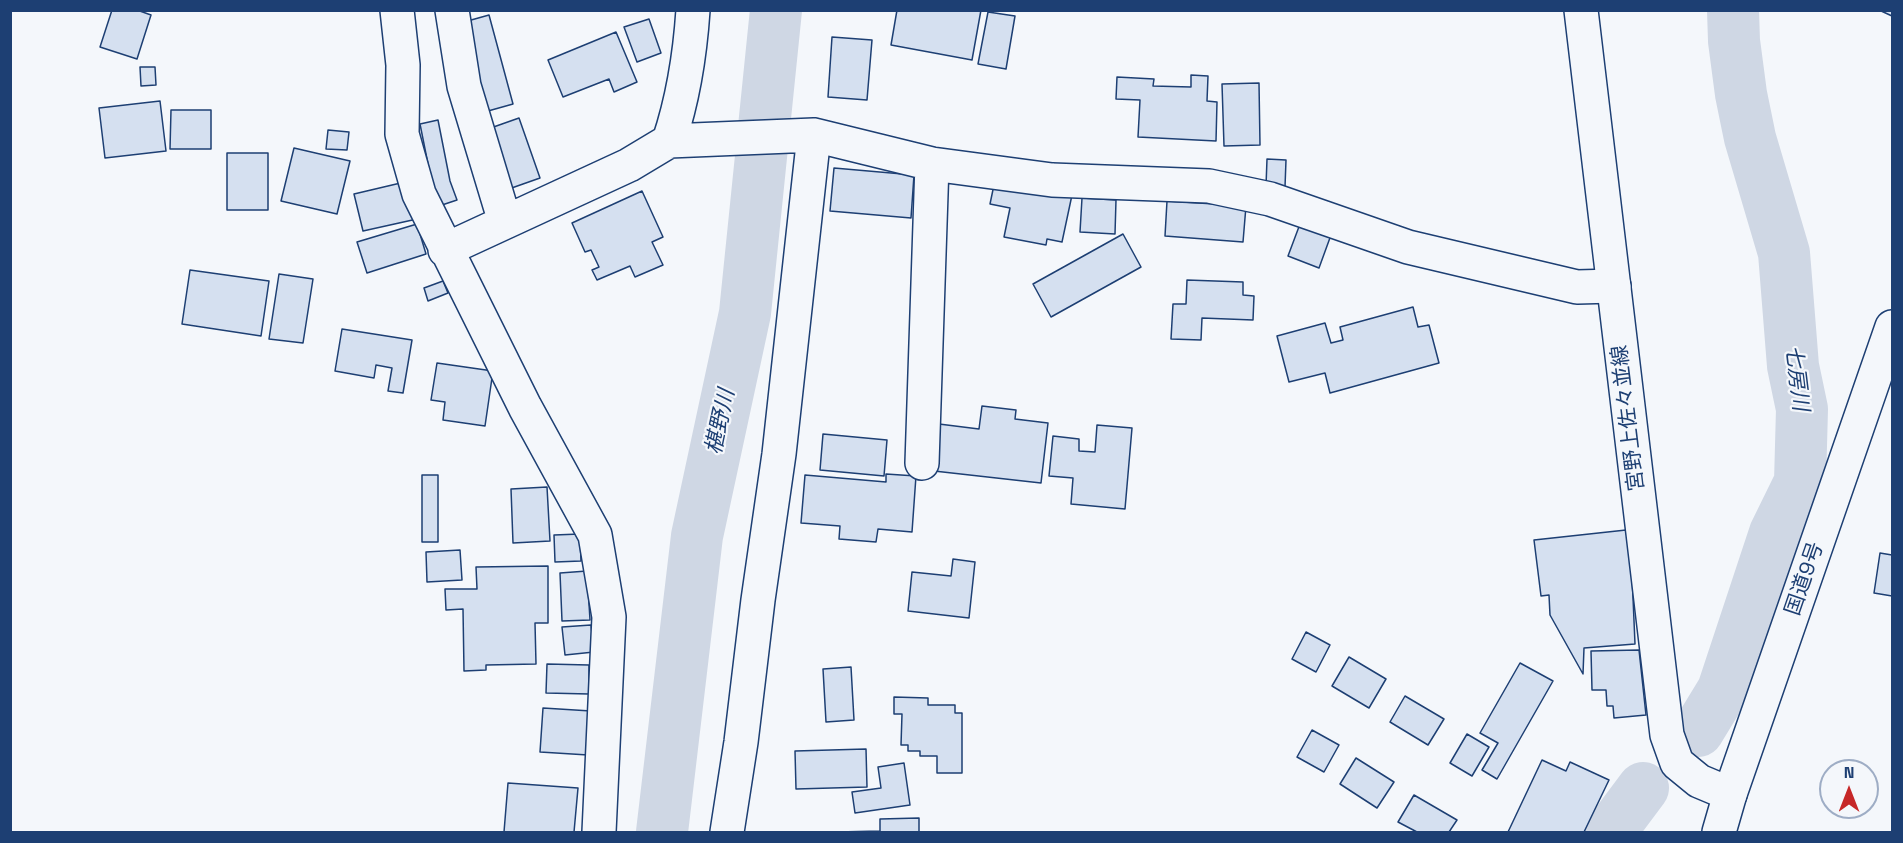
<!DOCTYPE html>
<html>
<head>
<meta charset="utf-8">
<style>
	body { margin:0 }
	#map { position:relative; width:1903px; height:843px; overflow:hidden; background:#f4f7fb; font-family:"Space Grotesk",sans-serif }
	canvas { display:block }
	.frame { position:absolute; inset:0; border:12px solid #1d3f73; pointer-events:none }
	.north { position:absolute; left:1819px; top:759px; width:60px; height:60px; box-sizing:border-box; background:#f4f7fb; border:2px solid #9eadc5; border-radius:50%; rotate:0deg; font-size:16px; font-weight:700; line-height:24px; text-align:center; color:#1d3f73 }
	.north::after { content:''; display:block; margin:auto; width:21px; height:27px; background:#c62828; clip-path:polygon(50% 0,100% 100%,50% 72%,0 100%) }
</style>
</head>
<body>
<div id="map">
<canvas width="1903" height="843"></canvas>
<div class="frame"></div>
<div class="north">N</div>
</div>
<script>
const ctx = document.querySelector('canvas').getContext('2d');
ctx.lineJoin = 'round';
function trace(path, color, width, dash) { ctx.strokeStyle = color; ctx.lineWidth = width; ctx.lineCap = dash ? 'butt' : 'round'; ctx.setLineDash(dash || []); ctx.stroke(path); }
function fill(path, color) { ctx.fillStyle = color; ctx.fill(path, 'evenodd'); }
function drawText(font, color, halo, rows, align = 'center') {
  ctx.font = font + ' "Space Grotesk","Noto Sans JP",sans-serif'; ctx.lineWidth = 4.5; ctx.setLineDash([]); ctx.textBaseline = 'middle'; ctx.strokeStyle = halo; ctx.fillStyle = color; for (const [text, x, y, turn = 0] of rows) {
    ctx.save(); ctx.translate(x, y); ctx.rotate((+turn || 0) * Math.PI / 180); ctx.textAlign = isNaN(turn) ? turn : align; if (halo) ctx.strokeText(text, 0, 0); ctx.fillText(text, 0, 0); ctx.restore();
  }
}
const river = new Path2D(`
	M1698,731L1723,690L1775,533L1800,482L1802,409L1793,366L1784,253L1750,138L1741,94L1734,41L1733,10
	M662,832L697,536L745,313L776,10
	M1610,832L1643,788`);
const building = new Path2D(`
	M112,10H137L151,15L137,59L100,47Z
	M897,10H981L972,60L891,45Z
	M1879,10H1892V16Z
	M988,12L1015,16L1006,69L978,64Z
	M489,15L513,104L488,111L464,22Z
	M649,19L661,53L637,62L624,27Z
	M616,32L637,82L614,92L609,79L563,97L548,60Z
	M832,37L872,40L867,100L828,97Z
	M140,67H155L156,85L141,86Z
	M1191,75L1208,76L1207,101L1217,102L1216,141L1138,137L1140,100L1116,99L1117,77L1154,79L1153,86L1191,87Z
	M1259,83L1260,145L1224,146L1222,84Z
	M160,101L166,151L105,158L99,108Z
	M171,110H211V149H170Z
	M519,118L540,178L506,190L485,130Z
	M438,120L450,181L457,200L439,206L432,184L420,124Z
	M328,130L349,132L347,150L326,149Z
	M294,148L350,161L337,214L281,201Z
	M227,153H268V210H227Z
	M1267,159L1286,160L1285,187L1266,186Z
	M834,168L914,175L911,218L830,211Z
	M995,180L1072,195L1062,242L1047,239L1046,245L1004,237L1010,208L990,204Z
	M409,181L417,219L363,231L354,194Z
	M642,191L663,237L652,242L663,265L635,277L630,266L597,280L592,270L599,267L591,250L585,252L572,223Z
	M1082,198L1116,200L1115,234L1080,232Z
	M1167,201L1246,206L1243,242L1165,236Z
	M417,224L426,254L367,273L357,242Z
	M1300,224L1331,235L1319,268L1288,256Z
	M1123,234L1141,267L1051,317L1033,284Z
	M190,270L269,281L261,336L182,324Z
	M279,274L313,279L303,343L269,339Z
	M1187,280L1243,282V295L1254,296L1253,320L1202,318L1201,340L1171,339L1173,304H1186Z
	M443,281L448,293L428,301L424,288Z
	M1413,307L1418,327L1429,325L1439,363L1330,393L1325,373L1289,382L1277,336L1325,323L1331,343L1343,340L1340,327Z
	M342,329L412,340L403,393L388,391L392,368L376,365L374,378L335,371Z
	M437,363L493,371L485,426L443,420L445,402L431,400Z
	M982,406L1016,410L1015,419L1048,423L1041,483L934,471L939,424L979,429Z
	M1097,425L1132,428L1125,509L1071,504L1073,478L1049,476L1053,436L1079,439V451L1095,452Z
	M823,434L887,440L884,476L820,470Z
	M886,474L916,476L912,532L878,529L876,542L839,539L840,526L801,523L805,475L886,482Z
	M422,475H438V542H422Z
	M547,487L550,541L513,543L511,489Z
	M1626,530L1632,574L1635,644L1584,648L1583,674L1550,615L1549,595L1541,596L1534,540Z
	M580,534L581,561L555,562L554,535Z
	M460,550L462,580L427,582L426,552Z
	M1880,553L1892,555V596L1874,593Z
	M953,559L975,562L969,618L908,611L912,572L951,576Z
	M548,566V623H535L536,664L486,665V670L464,671L463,609L446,610L445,589H477L476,567Z
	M587,571L590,620L562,621L560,573Z
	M591,625L594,652L565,655L562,627Z
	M1306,632L1330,645L1316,672L1292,659Z
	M1639,650L1646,715L1614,718L1613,706H1607L1606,690H1592L1591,651Z
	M1349,657L1386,679L1369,708L1332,686Z
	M1520,663L1553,681L1497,779L1482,770L1498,743L1480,733Z
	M547,664L589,665V694L546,693Z
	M851,667L854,720L826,722L823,669Z
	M1405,696L1444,719L1428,745L1390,722Z
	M894,697L928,698V705H955V713H962V773H937V756H920V751H908V745H901L902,714H894Z
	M543,708L591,711L588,755L540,752Z
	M1312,730L1339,745L1324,772L1297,757Z
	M1467,734L1489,747L1472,776L1450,763Z
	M866,749L867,787L796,789L795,751Z
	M1356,758L1394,782L1377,808L1340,784Z
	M1542,760L1566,771L1570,762L1609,780L1584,832H1508Z
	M904,763L910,805L855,813L852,792L881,788L878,767Z
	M508,783L578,788L574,832H504Z
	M1414,795L1457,820L1449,832H1417L1398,822Z
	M919,818V832H837L880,831V819Z`);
const minor = new Path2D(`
	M397,10L403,65L402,134L419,194L525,407L595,535L609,617L599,832
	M452,10L464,86L505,222
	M669,141C683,99 690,55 693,10
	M445,250L629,165L669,141L814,135L932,164L1052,180L1209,186L1270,199L1408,247L1577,287L1614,286
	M922,463L932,164
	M727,832L741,742L758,600L779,454L814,135`);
const major = new Path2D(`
	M1581,10L1667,735L1677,763L1699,781L1730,794`);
const highway = new Path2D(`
	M1719,832L1730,794L1892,327`);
const streetNames = [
	["宮野上佐々並線",1629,418,-97],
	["国道9号",1805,579,-71]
];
const waterNames = [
	["七房川",1796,378,83],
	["椹野川",721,422,-78]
];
trace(river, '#cfd7e4', 52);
fill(building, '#d5e0f0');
trace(building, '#1d3f73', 1.5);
trace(minor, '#1d3f73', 36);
trace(major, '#1d3f73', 36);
trace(highway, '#1d3f73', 36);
trace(minor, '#f4f7fb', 33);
trace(major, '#f4f7fb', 33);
trace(highway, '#f4f7fb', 33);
drawText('21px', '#1d3f73', '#f4f7fb', streetNames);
drawText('italic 22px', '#1d3f73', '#f4f7fb', waterNames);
</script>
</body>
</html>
